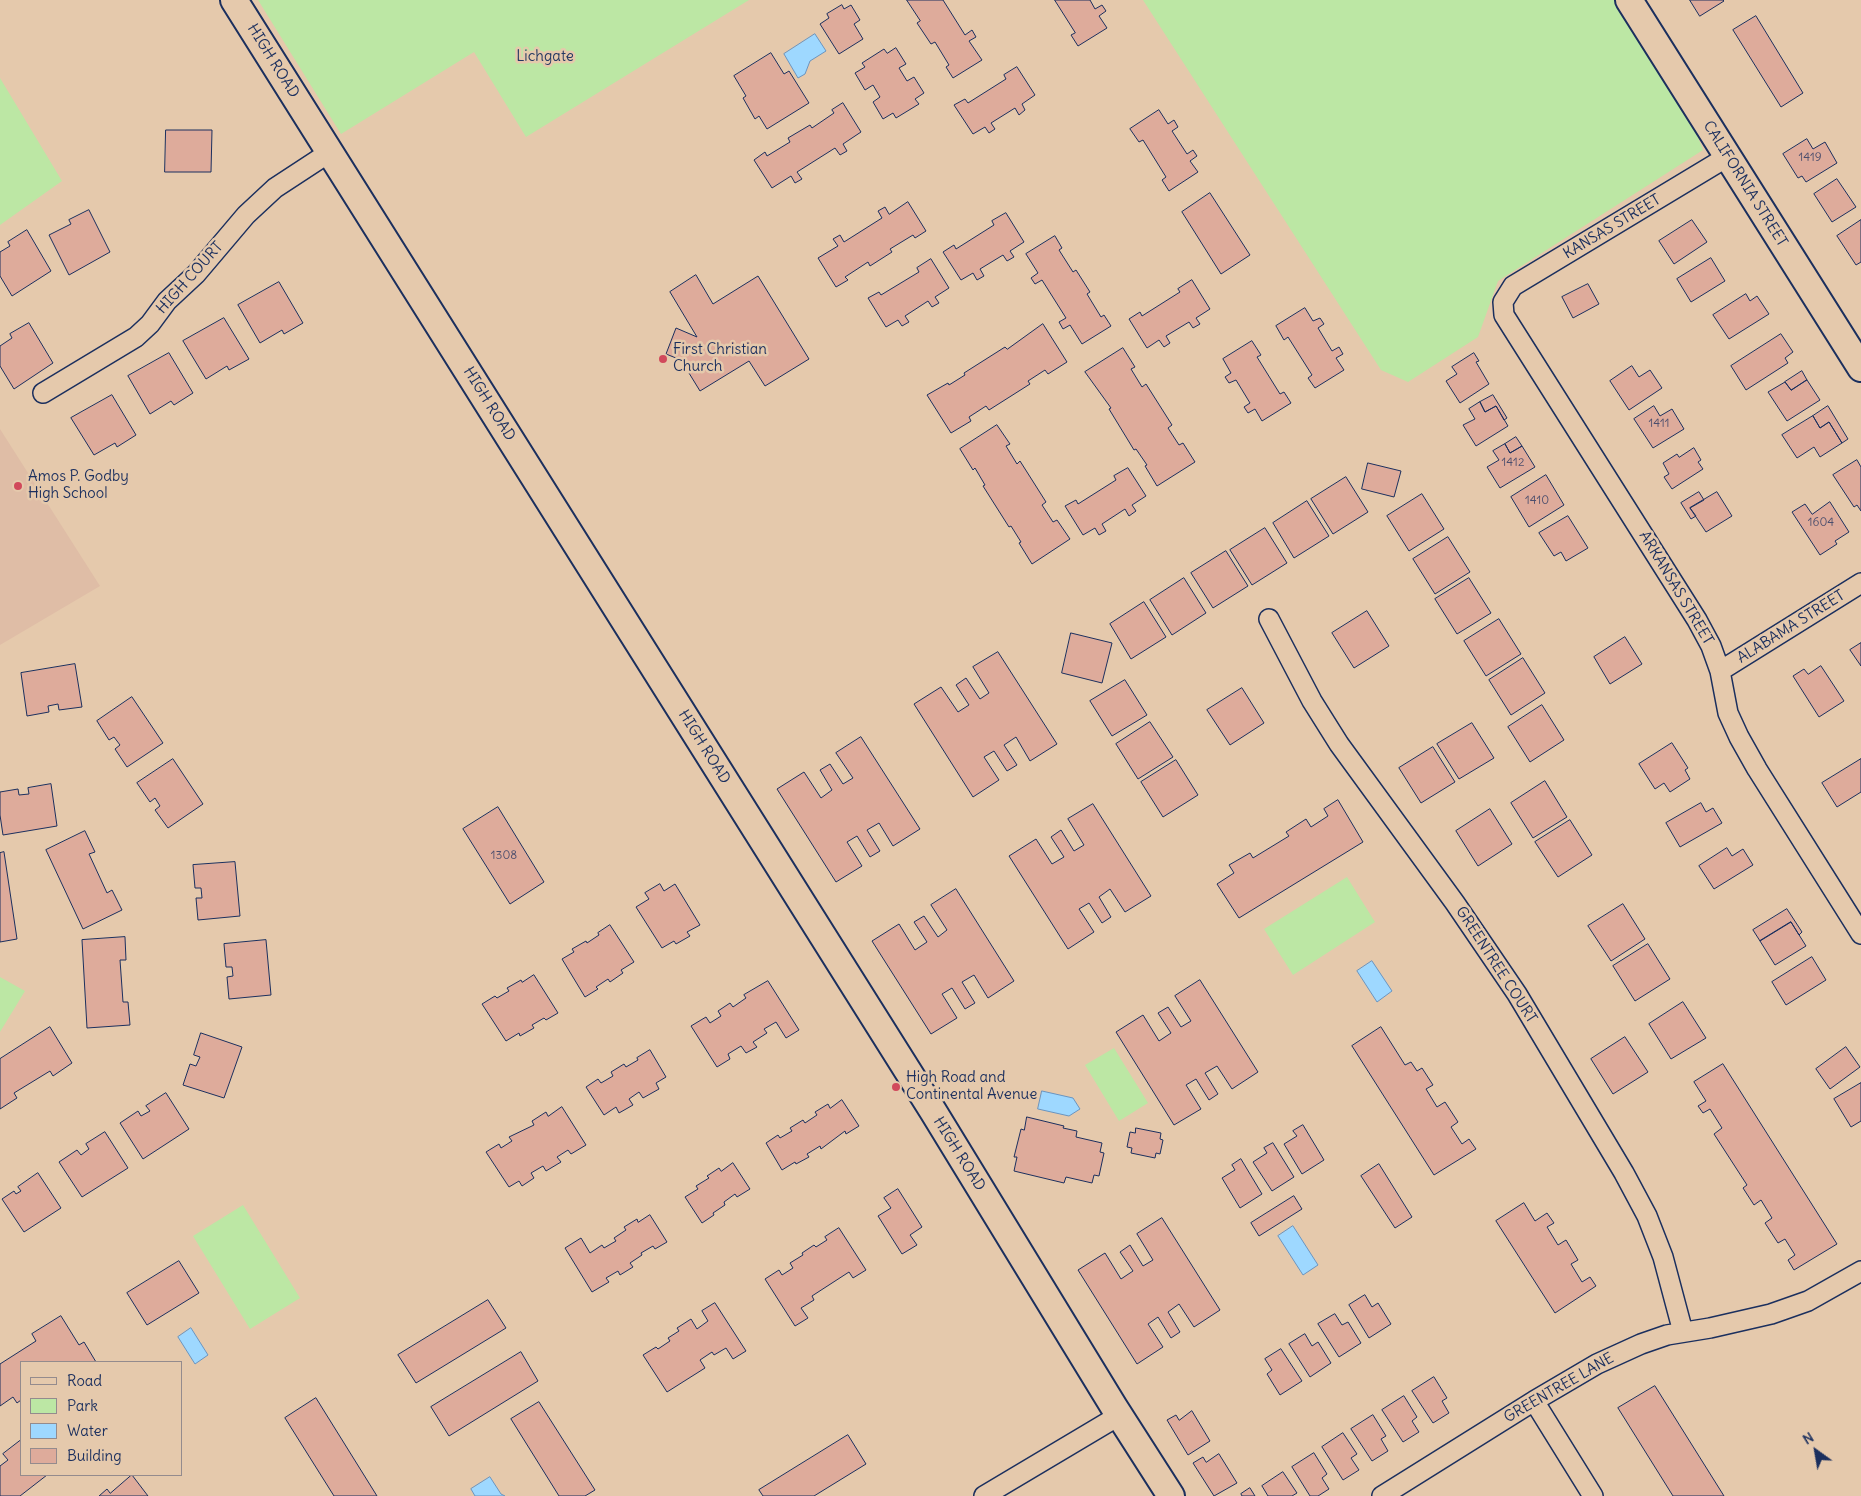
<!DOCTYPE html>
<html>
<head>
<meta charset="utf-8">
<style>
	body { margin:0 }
	#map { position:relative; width:1861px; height:1496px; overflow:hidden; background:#e5c9ac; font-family:Delius,sans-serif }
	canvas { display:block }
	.legend { position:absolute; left:20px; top:1361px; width:162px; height:115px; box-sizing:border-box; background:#e5c9ac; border:1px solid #948b8d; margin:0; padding:6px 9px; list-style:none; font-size:15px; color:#1b2f5e }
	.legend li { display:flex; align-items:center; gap:10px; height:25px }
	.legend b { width:25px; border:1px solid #948b8d }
	.north { position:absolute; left:1791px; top:1426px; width:50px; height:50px; -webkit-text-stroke:4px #e5c9ac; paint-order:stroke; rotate:328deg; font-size:14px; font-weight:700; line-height:20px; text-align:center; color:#1b2f5e }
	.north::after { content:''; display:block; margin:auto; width:18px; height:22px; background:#1b2f5e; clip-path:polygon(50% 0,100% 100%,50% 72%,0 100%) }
</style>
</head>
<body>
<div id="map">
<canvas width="1861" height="1496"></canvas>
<ul class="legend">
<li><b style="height:6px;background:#e5c9ac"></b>Road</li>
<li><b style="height:14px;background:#bce7a4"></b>Park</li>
<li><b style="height:14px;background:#9ed8ff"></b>Water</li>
<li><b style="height:14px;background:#deab9b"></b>Building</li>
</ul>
<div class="north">N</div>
</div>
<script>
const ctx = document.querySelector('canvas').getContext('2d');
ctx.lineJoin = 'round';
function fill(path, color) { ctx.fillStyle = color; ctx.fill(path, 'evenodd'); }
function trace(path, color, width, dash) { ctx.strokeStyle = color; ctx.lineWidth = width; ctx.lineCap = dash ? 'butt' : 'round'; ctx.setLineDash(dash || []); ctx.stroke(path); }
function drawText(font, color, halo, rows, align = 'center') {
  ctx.font = font + ' Delius,sans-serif'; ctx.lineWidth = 5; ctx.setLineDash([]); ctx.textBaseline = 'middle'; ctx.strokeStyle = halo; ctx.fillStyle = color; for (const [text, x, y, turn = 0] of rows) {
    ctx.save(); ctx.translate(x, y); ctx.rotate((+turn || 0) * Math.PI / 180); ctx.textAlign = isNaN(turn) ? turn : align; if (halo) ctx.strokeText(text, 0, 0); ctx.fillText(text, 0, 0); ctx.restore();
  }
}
const built = new Path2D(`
	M0,429L100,586L0,645Z`);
const green = new Path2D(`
	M258,0H749L526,137L474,52L341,134Z
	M1143,0H1615L1691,119L1703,150L1498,281L1478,337L1408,382L1381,370Z
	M0,78L62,181L0,225Z
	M1347,877L1375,922L1293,975L1264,929Z
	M0,977L25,991L0,1032Z
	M1114,1048L1148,1103L1119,1121L1085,1065Z
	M243,1205L300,1298L250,1329L193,1236Z`);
const water = new Path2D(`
	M815,34L826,51L810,61L805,74L798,78L784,54Z
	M1372,961L1392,991L1377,1002L1357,971Z
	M1042,1091L1073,1098L1080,1109L1069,1116L1038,1109Z
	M1293,1226L1318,1265L1303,1275L1278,1236Z
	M191,1328L208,1355L195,1364L178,1337Z
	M490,1477L501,1494L505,1496H475L471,1489Z`);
const building = new Path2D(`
	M907,0H943L965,35L972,30L976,37L969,41L982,60L953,78L946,67L949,65L935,42L931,44L917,23L920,21Z
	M1055,0H1090L1095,9L1102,5L1106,11L1099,16L1107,28L1078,46L1071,35L1075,33Z
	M1690,0H1723L1724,1L1700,16Z
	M842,5L844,9L851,5L860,20L854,24L863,39L839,54L820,24L829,18L827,14Z
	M1756,16L1803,93L1781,107L1733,30Z
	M896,48L906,64L899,68L907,81L914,77L924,93L915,99L919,104L896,118L893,113L883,119L873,102L880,97L873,85L865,90L855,73L865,67L862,63L884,49L887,53Z
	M771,53L784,74L789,71L809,103L767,129L759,116L755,119L743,98L746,96L734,76Z
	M1017,67L1035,95L1022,104L1025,110L1019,115L1015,108L991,123L995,129L989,133L985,127L973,134L954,105L965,99L968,103L1006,79L1004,75Z
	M843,103L861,132L843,144L847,151L840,155L835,148L797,172L802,179L795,183L791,176L772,188L754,160L765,152L767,156L790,142L788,138L810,125L812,128L834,113L832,110Z
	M1159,110L1168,124L1174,120L1178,127L1172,131L1187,154L1193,150L1197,156L1190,161L1198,172L1169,191L1162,180L1166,177L1143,140L1139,142L1130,129Z
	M166,130H212L211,172H165Z
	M1807,139L1813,149L1825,142L1837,163L1806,182L1802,176L1798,178L1783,154Z
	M1837,179L1856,207L1832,222L1814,194Z
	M1210,193L1250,255L1221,274L1182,212Z
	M908,202L926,231L915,238L913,235L890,249L892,252L870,266L868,262L845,277L848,280L836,287L818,258L838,246L833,239L840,235L844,242L882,218L878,211L885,207L889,214Z
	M89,210L110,252L69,275L49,235L71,224L69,220Z
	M1006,213L1024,242L1010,251L1014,257L1007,261L1003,255L980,269L984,276L977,280L973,273L961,280L943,252L954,245L956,249L994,225L992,221Z
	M1692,220L1707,242L1674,264L1659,241Z
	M1861,220V262L1856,265L1837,236Z
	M27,230L51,271L12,296L0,276V252L10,246L8,242Z
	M1055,236L1062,248L1059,250L1073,272L1076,270L1090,292L1087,294L1101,317L1104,315L1111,326L1082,344L1070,325L1063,329L1059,322L1066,318L1042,280L1035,284L1031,278L1038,273L1026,254Z
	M1711,258L1725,281L1691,302L1677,279Z
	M931,259L949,288L935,297L939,303L932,307L928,301L905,316L909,322L902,326L898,320L886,327L868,298L879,292L881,295L919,272L917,268Z
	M696,275L713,304L758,276L809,359L765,386L749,361L700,391L681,360L666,354L676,328L697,337L670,292Z
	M1192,280L1210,309L1196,318L1200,324L1193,328L1189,322L1166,336L1170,343L1164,347L1159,340L1147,348L1129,319L1140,312L1142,316L1180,292L1178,289Z
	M279,282L303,323L284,334L282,330L260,343L238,305Z
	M1588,284L1599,304L1573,318L1562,297Z
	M1746,294L1750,301L1757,296L1769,314L1729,339L1713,315Z
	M1305,308L1313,321L1320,318L1324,324L1318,328L1332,351L1339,347L1343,354L1336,358L1344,370L1315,388L1308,378L1312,375L1288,337L1284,340L1276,326Z
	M224,318L249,359L229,370L227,366L206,379L183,341Z
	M29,323L53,363L14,389L0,366V346L12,338L10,334Z
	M1043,324L1067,362L1048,374L1045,370L1028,381L1030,384L989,410L986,406L969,417L971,421L951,433L927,395L948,383L949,385L965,375L964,373L1005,347L1007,349Z
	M1781,334L1793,352L1785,358L1788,363L1746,390L1731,366Z
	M1252,341L1261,355L1257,357L1280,394L1284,392L1291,403L1262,421L1255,409L1248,413L1244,407L1250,403L1236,380L1229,383L1225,377L1231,373L1223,359Z
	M1123,348L1135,367L1131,369L1142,387L1146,384L1172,425L1168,428L1179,445L1183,443L1195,462L1157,486L1145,466L1147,465L1136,449L1134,450L1109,409L1111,408L1085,372Z
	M169,353L193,393L174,405L171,401L150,414L128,376Z
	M1474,353L1479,361L1476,362L1489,384L1460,403L1446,381L1457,374L1452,367Z
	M1632,366L1639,377L1650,370L1662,388L1629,410L1610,381Z
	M1802,371L1807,380L1791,390L1785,382Z
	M1807,380L1820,400L1787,421L1768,392L1785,382L1791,390Z
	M112,395L136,435L117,447L115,443L94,455L71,418Z
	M1493,395L1507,418L1504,420L1496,406L1485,412L1480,402Z
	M1480,402L1485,412L1496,406L1508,426L1476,446L1463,425L1475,419L1469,409Z
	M1654,406L1660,416L1672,409L1684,429L1653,448L1634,419Z
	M1828,406L1848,439L1842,443L1829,422L1820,428L1813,416Z
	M1813,416L1820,428L1829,422L1842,443L1820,457L1814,447L1797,458L1782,435Z
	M997,425L1010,444L1006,446L1017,464L1020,461L1046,502L1042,505L1053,522L1057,520L1070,539L1032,564L1019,543L1021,542L1011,526L1009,527L983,486L985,485L975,468L973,470L960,449Z
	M1516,437L1522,446L1510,453L1505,444Z
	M1505,444L1510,453L1522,446L1535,467L1500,488L1487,467L1499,460L1493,451Z
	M1694,448L1701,460L1698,462L1703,469L1672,489L1664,477L1669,474L1663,463L1677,454L1679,457Z
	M1857,460L1861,467V511L1857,505L1854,507L1833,475Z
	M1368,463L1401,471L1394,497L1362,489Z
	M1128,468L1146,496L1132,505L1136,511L1129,516L1125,509L1102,524L1106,531L1099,535L1095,528L1083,535L1065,506L1076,500L1078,504L1116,480L1114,476Z
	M1546,475L1564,505L1529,527L1511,497Z
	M1346,477L1368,512L1333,534L1311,499Z
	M1699,492L1704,500L1690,508L1696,516L1691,519L1681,503Z
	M1717,492L1732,516L1706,532L1690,508Z
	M1422,494L1444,529L1409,551L1387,516Z
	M1307,501L1329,536L1294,558L1273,523Z
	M1830,502L1849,532L1835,541L1837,544L1820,555L1792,512L1805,504L1812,514Z
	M1568,516L1588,548L1566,561L1561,552L1554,556L1539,533Z
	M1265,528L1287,563L1252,585L1230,550Z
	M1448,537L1470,572L1435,594L1413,559Z
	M1226,551L1248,586L1213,608L1191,573Z
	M1184,578L1206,613L1172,635L1150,600Z
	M1469,578L1491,613L1457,634L1435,599Z
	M1144,602L1166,637L1131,659L1110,624Z
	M1367,611L1389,646L1354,668L1332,633Z
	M1499,619L1521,654L1486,676L1464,641Z
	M1071,633L1112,643L1102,683L1062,673Z
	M1625,637L1642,664L1610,684L1594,657Z
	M1861,643V666L1850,650Z
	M998,652L1057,744L1030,761L1016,737L1004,745L1017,765L1007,771L994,751L984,757L999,780L973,797L914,704L941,687L958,712L969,705L956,685L966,678L980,699L989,693L973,667Z
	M1523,658L1545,693L1511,715L1489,680Z
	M75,664L82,707L59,710L58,704L48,706L49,712L27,716L21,673Z
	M1821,666L1844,701L1819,717L1793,676L1804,669L1808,674Z
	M1125,680L1147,715L1112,736L1090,701Z
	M1242,688L1264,723L1230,745L1207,710Z
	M132,697L163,743L127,767L115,749L120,745L114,737L109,740L97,721Z
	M1542,705L1564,740L1530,762L1508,727Z
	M1150,722L1173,757L1138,779L1116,744Z
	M1472,723L1494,758L1459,779L1437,744Z
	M861,737L920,829L893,846L879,823L867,830L880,851L870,857L857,836L847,842L862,866L836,882L777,789L804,772L821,798L832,790L820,770L830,764L843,784L853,778L836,753Z
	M1672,743L1688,768L1685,770L1690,779L1670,792L1664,783L1655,789L1639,764Z
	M1433,747L1455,782L1421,803L1399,768Z
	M173,759L203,804L168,828L155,810L160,806L155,798L150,802L137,783Z
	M1861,759V792L1837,807L1822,783Z
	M1176,760L1198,795L1163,817L1141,782Z
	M1545,781L1567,817L1533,838L1511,803Z
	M51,784L57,826L3,835L0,815V792L18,789L19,795L29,794L28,788Z
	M1338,800L1363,842L1239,918L1217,884L1234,873L1229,865L1250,853L1253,858L1289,836L1286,832L1306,819L1311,827L1328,816L1324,809Z
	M1701,803L1706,812L1713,808L1722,823L1680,847L1666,823Z
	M1093,804L1151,896L1125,912L1110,889L1099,897L1111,917L1102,923L1089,903L1079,909L1094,932L1068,949L1009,856L1036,839L1052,864L1064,857L1051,837L1061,830L1074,851L1084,845L1068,819Z
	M498,807L544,882L510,904L463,829Z
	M1490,809L1512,844L1478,866L1456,831Z
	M1570,820L1592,855L1558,877L1535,842Z
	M85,831L95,852L89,854L107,893L112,890L122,910L83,929L46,850Z
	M1727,848L1732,856L1743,849L1753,865L1714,889L1699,866Z
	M4,852L17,939L0,942V853Z
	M235,862L240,916L198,920L196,898H202L201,888H195L193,865Z
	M660,884L664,891L675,884L700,925L687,932L690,936L676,944L674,941L662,948L636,907L649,899L645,893Z
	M956,889L1014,981L988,998L974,975L962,982L975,1003L965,1009L952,988L942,994L957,1018L931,1034L872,941L899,924L915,950L927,942L914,922L924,916L938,937L947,930L931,905Z
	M1623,904L1645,939L1611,961L1588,926Z
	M1787,909L1802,932L1799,935L1791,922L1760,941L1753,930Z
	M1791,922L1806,946L1775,965L1760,941Z
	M610,925L634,962L621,970L623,973L610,982L608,979L596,987L598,989L585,997L562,959L574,952L572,949L586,941L587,943L599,935L598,933Z
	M125,937L126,960H120L123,1002H128L130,1025L87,1028L82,940Z
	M266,940L271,995L229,999L227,977L233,976L232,967H226L224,944Z
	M1648,944L1670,979L1635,1001L1613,966Z
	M1812,957L1826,980L1786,1005L1772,982Z
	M534,975L558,1013L546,1020L544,1018L532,1025L534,1028L520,1036L519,1033L506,1041L482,1004L495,996L497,998L509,991L507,988L521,980L522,982Z
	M1200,980L1258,1072L1232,1089L1217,1066L1205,1073L1218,1094L1209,1100L1196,1079L1186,1085L1201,1109L1174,1125L1116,1032L1143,1015L1159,1041L1171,1033L1158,1013L1168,1007L1181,1027L1191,1021L1175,996Z
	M768,981L799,1030L786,1038L776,1022L764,1029L767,1033L753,1042L757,1047L746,1053L741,1046L728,1054L730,1059L717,1067L691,1026L706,1017L710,1023L721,1016L718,1011L730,1003L733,1007L746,998L744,995Z
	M1683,1002L1706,1038L1671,1059L1649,1024Z
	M50,1027L72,1063L53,1076L50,1071L14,1093L17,1098L0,1109V1059Z
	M1381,1027L1405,1065L1411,1062L1417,1071L1422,1068L1433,1085L1426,1089L1437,1107L1445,1102L1458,1122L1451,1127L1462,1144L1469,1139L1476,1149L1434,1175L1352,1046Z
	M201,1033L242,1047L224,1098L183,1085L190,1064L196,1066L200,1057L194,1055Z
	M1625,1037L1648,1072L1613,1094L1591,1059Z
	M1846,1047L1860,1067L1830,1089L1816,1069Z
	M650,1050L666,1077L656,1083L659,1089L643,1098L639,1092L629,1099L633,1105L619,1113L616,1107L604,1115L586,1087L598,1079L601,1083L613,1076L611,1072L624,1064L626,1067L638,1060L637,1058Z
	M1723,1064L1837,1244L1794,1270L1788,1260L1795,1255L1785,1239L1778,1243L1765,1223L1772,1218L1761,1200L1754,1205L1743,1188L1747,1185L1714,1134L1722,1128L1710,1109L1703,1113L1698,1106L1706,1101L1694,1082Z
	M1861,1083V1121L1851,1127L1834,1099Z
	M166,1093L189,1129L143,1159L120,1123L138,1111L141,1116L150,1111L146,1106Z
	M842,1100L859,1126L846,1134L845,1131L821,1149L820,1146L807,1154L809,1157L796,1164L795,1162L782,1170L766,1143L778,1135L780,1138L792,1131L790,1128L803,1120L805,1123L817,1115L815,1112L828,1104L830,1108Z
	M562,1107L586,1145L571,1154L568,1150L557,1157L561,1162L546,1171L543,1166L531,1173L534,1178L522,1186L519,1181L509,1187L486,1152L499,1144L501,1148L512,1141L509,1137L534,1125L532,1121L546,1112L548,1116Z
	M1027,1117L1064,1126L1063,1128L1077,1131L1076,1137L1102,1143L1100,1152L1104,1153L1099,1176L1094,1175L1092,1183L1066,1177L1064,1183L1014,1171L1017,1157H1014L1021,1129L1024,1130Z
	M1303,1125L1324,1160L1302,1174L1284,1144L1297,1136L1293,1131Z
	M1136,1128L1161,1133L1160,1139L1163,1140L1160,1154L1156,1153L1155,1158L1131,1153L1132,1148L1127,1147L1130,1132L1135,1133Z
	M105,1132L128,1168L82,1197L59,1162L77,1150L81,1155L89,1149L86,1144Z
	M1273,1143L1294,1177L1272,1191L1253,1162L1267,1153L1264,1148Z
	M1241,1159L1262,1194L1240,1208L1222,1178L1235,1170L1232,1165Z
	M733,1163L750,1189L737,1197L735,1194L724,1202L725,1205L713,1213L714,1215L702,1223L685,1197L698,1189L696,1186L709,1178L707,1176L719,1168L721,1171Z
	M1379,1164L1412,1217L1395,1228L1361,1176Z
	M38,1173L61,1208L24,1232L2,1199L14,1191L16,1194L21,1191L18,1187Z
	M898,1189L922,1227L910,1235L917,1245L902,1254L878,1216L891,1208L884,1198Z
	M1294,1196L1302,1209L1259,1236L1251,1223Z
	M1524,1203L1535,1221L1547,1213L1554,1223L1547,1227L1558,1245L1566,1240L1578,1260L1571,1264L1582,1282L1590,1277L1596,1286L1555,1313L1496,1221Z
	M650,1215L667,1242L655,1249L653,1246L641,1253L642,1255L630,1263L633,1267L620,1275L618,1271L606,1278L609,1282L592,1292L565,1248L581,1238L590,1253L602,1245L604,1248L616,1241L614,1238L626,1230L624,1227L637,1219L638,1222Z
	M1162,1218L1220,1310L1194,1327L1179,1304L1168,1312L1180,1332L1171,1338L1158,1317L1148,1324L1163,1347L1137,1364L1078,1270L1105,1253L1121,1279L1133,1271L1120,1252L1130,1245L1143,1266L1153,1260L1137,1234Z
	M839,1228L866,1270L853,1278L849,1272L812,1296L814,1300L801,1308L808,1318L795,1326L765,1279L779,1270L782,1275L793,1268L790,1263L803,1255L802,1253L814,1245L816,1247L827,1240L825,1237Z
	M179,1261L199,1293L147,1325L127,1293Z
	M1365,1295L1372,1307L1378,1303L1391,1324L1369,1338L1349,1305Z
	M488,1300L506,1328L416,1383L398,1355Z
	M715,1303L746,1351L733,1359L726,1348L714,1355L712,1352L700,1360L705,1368L667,1392L643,1355L656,1347L658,1349L670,1341L668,1338L679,1331L677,1328L691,1319L697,1329L708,1321L702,1311Z
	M1335,1314L1342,1325L1348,1322L1361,1343L1339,1357L1318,1324Z
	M61,1316L79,1345L84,1342L96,1362H21V1400L17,1403L13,1397L0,1406V1364L36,1341L32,1334Z
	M1305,1334L1312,1346L1318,1342L1331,1363L1310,1377L1289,1344Z
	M1281,1349L1302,1381L1280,1395L1267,1374L1272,1370L1265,1359Z
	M521,1352L538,1381L449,1436L431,1407Z
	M1434,1377L1447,1398L1442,1401L1449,1413L1433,1423L1412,1391Z
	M1655,1386L1724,1496H1673L1618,1408Z
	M1404,1396L1417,1417L1412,1421L1419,1432L1403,1442L1382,1410Z
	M316,1398L377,1496H334L285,1418Z
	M539,1402L595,1490L585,1496H559L511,1419Z
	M1192,1411L1210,1441L1188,1455L1167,1420L1176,1415L1179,1420Z
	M1373,1415L1386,1436L1381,1439L1388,1451L1372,1461L1351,1429Z
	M1343,1433L1357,1454L1351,1458L1359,1470L1343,1480L1322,1447Z
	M848,1435L866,1464L814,1496H763L759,1490Z
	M21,1440V1475H47L20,1496H0V1466L8,1460L3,1454Z
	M1314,1453L1327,1474L1322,1478L1329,1489L1318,1496H1310L1292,1467Z
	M1219,1454L1237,1483L1214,1496L1193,1463L1203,1457L1206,1462Z
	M1283,1472L1297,1493L1292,1496H1268L1262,1486Z
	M132,1475L148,1496H99L107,1489L110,1493Z
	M1250,1488L1255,1496H1242L1241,1494Z`);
const street = new Path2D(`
	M1727,157L1513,286L1503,302L1504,315L1697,620L1711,646L1720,671L1728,713L1739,737L1757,769L1861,934
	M43,393L136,337L150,324L167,301L196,274L246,215L275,188L330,152
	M1269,619L1312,701L1339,744L1455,903L1517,994L1624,1173L1647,1216L1663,1257L1683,1332
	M1720,671L1861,583
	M1534,1401L1593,1496
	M984,1496L1120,1415
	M1382,1496L1534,1401L1597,1364L1641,1344L1667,1335L1710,1328L1771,1314L1808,1301L1861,1271`);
const secondary = new Path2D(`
	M234,0L933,1111L1114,1407L1171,1496
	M1629,0L1861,368`);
const markers = [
	[663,359,5,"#d1495b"],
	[18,486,5,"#d1495b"],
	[896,1087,5,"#d1495b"]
];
const numberNames = [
	["1419",1810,158],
	["1411",1659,424],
	["1412",1513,463],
	["1410",1537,501],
	["1604",1821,523],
	["1308",504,856]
];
const parkNames = [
	["Lichgate",545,57]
];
const streetNames = [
	["HIGH ROAD",273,61,58],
	["CALIFORNIA STREET",1745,184,58],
	["KANSAS STREET",1612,227,-31],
	["HIGH COURT",190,278,-48],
	["HIGH ROAD",489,404,58],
	["ARKANSAS STREET",1676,588,59],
	["ALABAMA STREET",1791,627,-32],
	["HIGH ROAD",704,747,58],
	["GREENTREE COURT",1496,965,57],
	["HIGH ROAD",959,1154,58],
	["GREENTREE LANE",1559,1388,-30]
];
const poiNames = [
	["First Christian",673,350],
	["Church",673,367],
	["Amos P. Godby",28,477],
	["High School",28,494],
	["High Road and",906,1078],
	["Continental Avenue",906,1095]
];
fill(built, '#dfbda6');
fill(green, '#bce7a4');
fill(water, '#9ed8ff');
trace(water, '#6a94bf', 1);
fill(building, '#deab9b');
trace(building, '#1b2f5e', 1);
trace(street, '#1b2f5e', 22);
trace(secondary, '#1b2f5e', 30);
trace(street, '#e5c9ac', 19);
trace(secondary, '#e5c9ac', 26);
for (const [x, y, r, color] of markers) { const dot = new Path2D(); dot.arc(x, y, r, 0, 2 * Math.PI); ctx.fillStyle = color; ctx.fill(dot); trace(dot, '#e5c9ac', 2); }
drawText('12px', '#4c4e6d', null, numberNames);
drawText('15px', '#233862', '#e5c9ac', parkNames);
drawText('15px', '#1b2f5e', '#e5c9ac', streetNames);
drawText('15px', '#1b2f5e', '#e5c9ac', poiNames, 'left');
</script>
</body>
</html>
